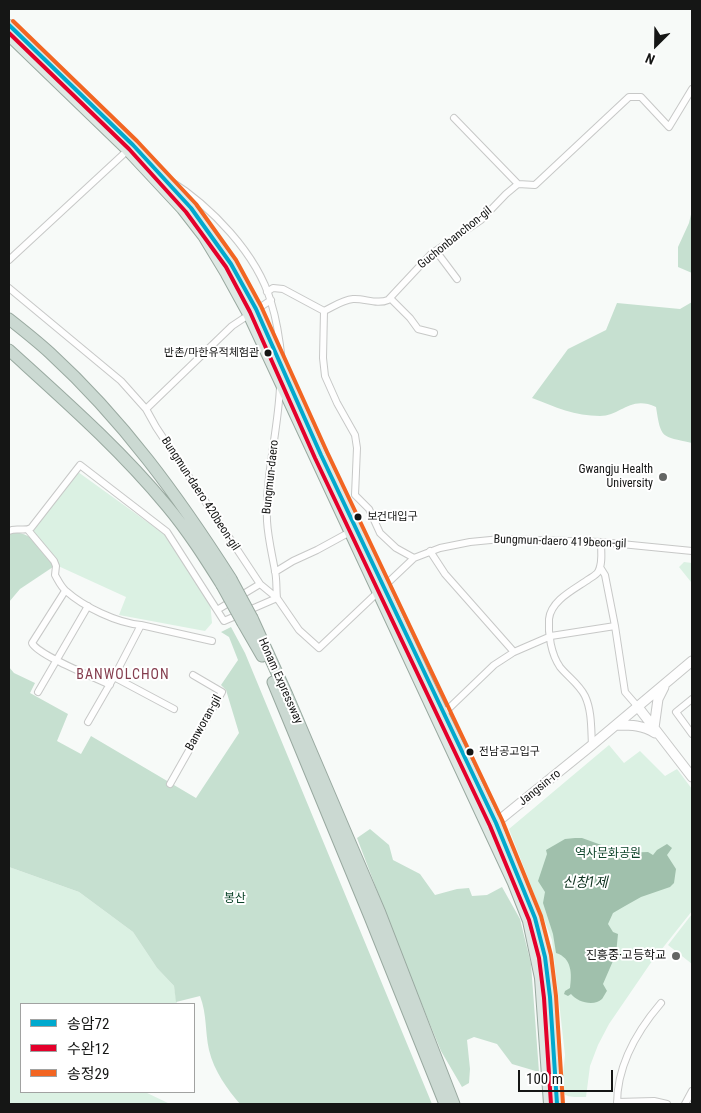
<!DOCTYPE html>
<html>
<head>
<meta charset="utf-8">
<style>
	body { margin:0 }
	#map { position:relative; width:701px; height:1113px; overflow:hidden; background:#f7faf8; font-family:"Roboto Condensed","Noto Sans KR",sans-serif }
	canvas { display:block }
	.frame { position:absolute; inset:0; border:10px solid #151615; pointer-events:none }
	.legend { position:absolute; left:20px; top:1003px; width:175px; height:90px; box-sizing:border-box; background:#fff; border:1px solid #a1a2a1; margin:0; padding:6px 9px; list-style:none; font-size:15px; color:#151615 }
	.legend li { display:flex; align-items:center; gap:10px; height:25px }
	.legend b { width:25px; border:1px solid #a1a2a1 }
	.north { position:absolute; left:631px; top:20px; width:50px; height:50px; -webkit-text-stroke:4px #fff; paint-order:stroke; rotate:203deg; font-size:14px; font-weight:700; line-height:20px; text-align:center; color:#151615 }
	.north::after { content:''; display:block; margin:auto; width:18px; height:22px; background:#151615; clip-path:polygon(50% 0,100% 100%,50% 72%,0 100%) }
	.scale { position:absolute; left:518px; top:1070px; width:95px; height:22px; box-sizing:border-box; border:2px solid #151615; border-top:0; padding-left:6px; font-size:15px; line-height:18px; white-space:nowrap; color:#151615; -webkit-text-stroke:4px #fff; paint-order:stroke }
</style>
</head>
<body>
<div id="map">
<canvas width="701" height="1113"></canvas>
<div class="frame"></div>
<ul class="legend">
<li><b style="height:6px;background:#00a9ce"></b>송암72</li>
<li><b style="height:6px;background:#e4002b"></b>수완12</li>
<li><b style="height:6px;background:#f26522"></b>송정29</li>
</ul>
<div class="north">N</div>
<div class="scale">100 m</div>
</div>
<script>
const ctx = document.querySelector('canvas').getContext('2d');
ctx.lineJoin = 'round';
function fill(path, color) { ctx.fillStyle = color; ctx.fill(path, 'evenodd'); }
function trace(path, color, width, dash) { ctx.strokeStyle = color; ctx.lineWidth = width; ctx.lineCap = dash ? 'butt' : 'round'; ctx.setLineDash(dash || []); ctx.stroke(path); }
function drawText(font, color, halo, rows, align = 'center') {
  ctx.font = font + ' "Roboto Condensed","Noto Sans KR",sans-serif'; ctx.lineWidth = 4; ctx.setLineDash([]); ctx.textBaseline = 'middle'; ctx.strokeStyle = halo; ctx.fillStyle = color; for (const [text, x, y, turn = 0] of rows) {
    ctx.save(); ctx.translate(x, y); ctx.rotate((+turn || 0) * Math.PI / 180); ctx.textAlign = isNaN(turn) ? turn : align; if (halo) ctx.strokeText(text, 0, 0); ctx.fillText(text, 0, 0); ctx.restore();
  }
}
const green = new Path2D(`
	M78,472L164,534L210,601L212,623L205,631L119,615L126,597L56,565L37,541L28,535Z
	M684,562L692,563L691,582L679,567Z
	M609,745L624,763L640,751L665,776L677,769L692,789V911L650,964L609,1024L598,1045L590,1066L586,1097C579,1097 569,1098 564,1094L563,1075L565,1055L552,940L509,829Z
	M9,867L79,892L133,932L157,968L174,986L177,1004H21V1092H145L170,1104H9Z
	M692,914V964L668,945Z`);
const forest = new Path2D(`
	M692,210V273L678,267V247L689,223Z
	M692,302V443C661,436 661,439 656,407C630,395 621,416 600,416C575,416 555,407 532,398L568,349L606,330L617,303L680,309Z
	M14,532C35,534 44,550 56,565L20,589L9,602V534Z
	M231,627L245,653L432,1104H240C227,1089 214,1071 209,1050C205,1032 207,1014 200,996L176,1002L174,986L157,968L133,932L79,892L9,867V667L14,673L35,683L30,693L68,714L57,741L81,754L91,736L196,798L239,733L226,690L221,685L238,660L229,637L221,632Z
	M370,829L389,845L393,860L420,874L435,895L457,889L469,888L472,896L487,895L502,887L520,919L531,964L539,1072L512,1064L497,1044L474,1037L467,1040L470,1069L469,1083L462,1087L441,1051L402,956L357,838Z`);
const water = new Path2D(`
	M575,838H582L607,847L619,853L648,852L653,855L657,850L667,844L672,848L667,855L676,869L674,883L670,887L641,897L625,906L613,913L608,924L613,932L618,934L616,954L603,984L607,991C606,992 603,998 602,999C594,1007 577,1002 571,994L568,996L564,994L565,991L570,988C572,974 572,958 556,953L553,934L543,903L545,892L538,881L547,854L546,850L565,839Z`);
const minor = new Path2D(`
	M454,118L518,184
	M169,180C211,206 257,254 271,302C277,321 280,342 282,362
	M436,251L457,279
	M9,260L129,149
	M9,288L121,381L146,409L156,427L260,584L277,598L299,630L319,648L414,558L440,548L470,542L501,539L601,542L692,551
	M267,292L273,288L283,289L324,311C333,307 342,300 353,299C364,298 377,305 388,300L431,254L481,220L506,194L518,184L535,185L629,97H641L669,127L692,89
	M390,298L410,318L418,329L434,333
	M324,311L323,358L325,376L337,403L355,435L357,448L355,495L369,509L380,533L396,548L414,558
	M146,409L232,326L271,300
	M28,530L54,561L56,566L55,575C58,580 61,587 66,591C84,607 117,623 141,625
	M9,531C16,527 24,532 31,528L80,465L167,532L217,610
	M430,551L445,574L514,652
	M275,572L293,561L317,550L350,532
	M260,584L217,610L224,621L277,598C276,589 277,580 275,571C272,554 268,538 267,521C265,477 278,432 280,387
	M65,591L32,643C39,656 94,677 110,685
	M615,626L625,692L638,707
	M114,677L174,709
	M38,692L88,606
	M692,699L676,712L692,734
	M443,714L494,665L514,652L551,636L615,626L605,575L600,567
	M88,722L114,677L141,625L212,641
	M592,745C591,729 592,711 585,696C579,684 568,677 560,667C551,654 548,634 549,619C551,600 575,589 589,579C592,577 596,575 598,572C603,564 601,551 601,542
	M170,784L222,692L193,675
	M617,1102L654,1101L667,1104
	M617,1104C617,1066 637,1031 661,1003
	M685,1104L692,1091`);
const secondary = new Path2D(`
	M638,707L692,777
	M617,725C631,725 643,725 655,733
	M654,728L658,699L664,687
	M492,826L592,745L692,661`);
const primary = new Path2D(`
	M9,25L133,145L191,208L231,264L256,309L321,455L353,520L426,678L496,823L535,918L545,957L550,997L557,1104
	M9,36L127,150L182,209L203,236L226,274L248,314L513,883L528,921L540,978L549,1104`);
const motorway = new Path2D(`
	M9,319C23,330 37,341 50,353C123,420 178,496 231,579
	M9,350C64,400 120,449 167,506C188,531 205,558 222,585
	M252,618L287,695L380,913L454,1104
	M243,623L262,656
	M273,682L370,917L445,1104`);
const motorwayBridge = new Path2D(`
	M231,579L252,618
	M222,585L243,623`);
const bus1 = new Path2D(`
	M9,25L133,145L191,208L231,264L256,309L321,455L496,823L535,918L545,957L550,997L557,1104`);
const bus2 = new Path2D(`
	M9,33L129,149L186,212L226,267L250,312L315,458L490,826L529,920L539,958L544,998L551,1104`);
const bus3 = new Path2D(`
	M13,21L137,141L196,204L236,260L261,306L327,452L502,820L541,916L551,955L556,996L563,1104`);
const markers = [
	[268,353,4.5,"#151615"],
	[663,477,5,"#646664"],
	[358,517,4.5,"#151615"],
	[470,752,4.5,"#151615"],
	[676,956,5,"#646664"]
];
const busNames = [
	["반촌/마한유적체험관",259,353,"right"],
	["보건대입구",367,517],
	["전남공고입구",479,752]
];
const streetNames = [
	["Guchonbanchon-gil",455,238,-39],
	["Bungmun-daero",271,477,-84],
	["Bungmun-daero 420beon-gil",200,494,57],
	["Bungmun-daero 419beon-gil",560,542,2],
	["Honam Expressway",280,681,66],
	["Banworan-gil",204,723,-61],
	["Jangsin-ro",540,788,-39]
];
const poiNames = [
	["Gwangju Health",653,470],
	["University",653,484],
	["진흥중·고등학교",666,956]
];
const parkNames = [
	["역사문화공원",608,854],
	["봉산",235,899]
];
const neighbourhoodNames = [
	["BANWOLCHON",123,675]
];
const waterNames = [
	["신창1제",585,883]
];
fill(green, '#dbf1e3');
fill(forest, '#c6e0d0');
fill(water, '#a0c0ac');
trace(minor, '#c7c8c7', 8);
trace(secondary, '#c7c8c7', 11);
trace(primary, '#99a9a0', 12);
trace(motorway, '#99a9a0', 13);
trace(minor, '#fefefe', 6);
trace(secondary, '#fefefe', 9);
trace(primary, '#dfe8e4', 10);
trace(motorway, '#cbd9d2', 11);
trace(motorwayBridge, '#99a9a0', 13, []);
trace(motorwayBridge, '#cbd9d2', 11);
trace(bus1, '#00a9ce', 4);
trace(bus2, '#e4002b', 4);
trace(bus3, '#f26522', 4);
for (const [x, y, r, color] of markers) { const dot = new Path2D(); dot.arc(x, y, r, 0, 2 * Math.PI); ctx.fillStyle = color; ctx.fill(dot); trace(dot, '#fff', 2); }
drawText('11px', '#151615', '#fff', busNames, 'left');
drawText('12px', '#151615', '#fff', streetNames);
drawText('12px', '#151615', '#fff', poiNames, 'right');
drawText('12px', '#0e452b', '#fff', parkNames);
ctx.letterSpacing = '1px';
drawText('14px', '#843c4d', '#fff', neighbourhoodNames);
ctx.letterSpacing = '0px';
drawText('italic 14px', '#103421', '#fff', waterNames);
</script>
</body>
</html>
